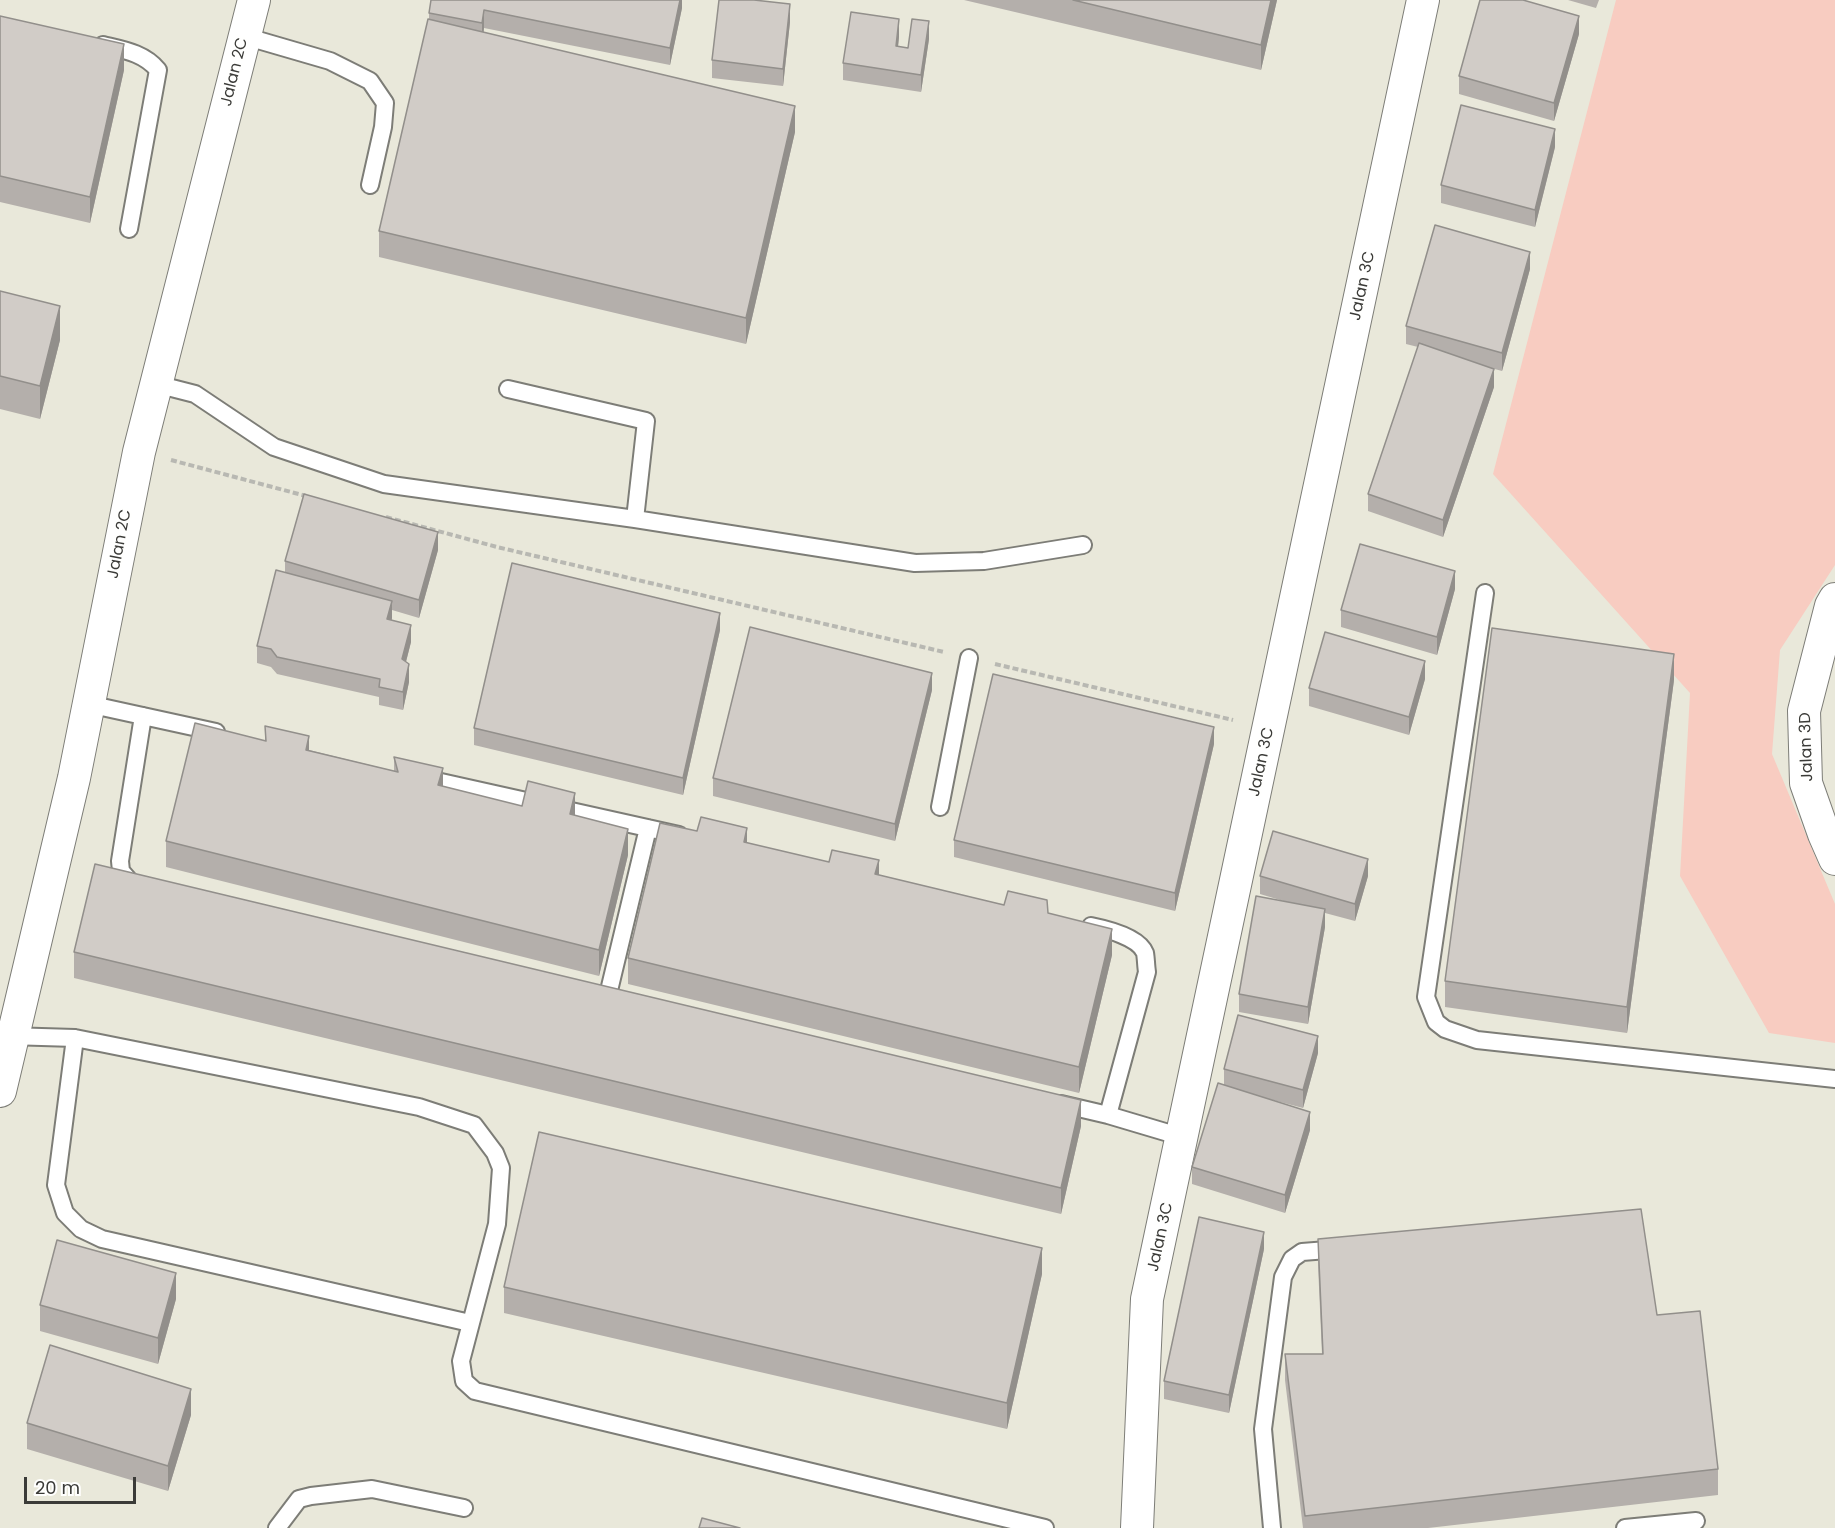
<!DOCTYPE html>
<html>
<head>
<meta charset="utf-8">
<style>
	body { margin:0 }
	#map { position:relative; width:1835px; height:1528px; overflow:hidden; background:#f4f4ec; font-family:Poppins,sans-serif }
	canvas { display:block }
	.scale { position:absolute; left:24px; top:1477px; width:112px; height:27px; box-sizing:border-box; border:3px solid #3b3b38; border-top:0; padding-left:8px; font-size:18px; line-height:21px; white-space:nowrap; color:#3b3b38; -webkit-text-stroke:4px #fffffe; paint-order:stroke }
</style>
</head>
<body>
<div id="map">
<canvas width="1835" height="1528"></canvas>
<div class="scale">20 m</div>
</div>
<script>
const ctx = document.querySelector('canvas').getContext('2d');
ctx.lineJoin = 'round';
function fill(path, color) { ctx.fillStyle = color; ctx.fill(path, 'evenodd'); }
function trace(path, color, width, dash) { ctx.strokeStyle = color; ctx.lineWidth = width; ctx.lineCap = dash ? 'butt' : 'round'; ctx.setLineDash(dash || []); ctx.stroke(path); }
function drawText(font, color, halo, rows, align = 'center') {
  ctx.font = font + ' Poppins,sans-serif'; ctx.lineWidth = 4.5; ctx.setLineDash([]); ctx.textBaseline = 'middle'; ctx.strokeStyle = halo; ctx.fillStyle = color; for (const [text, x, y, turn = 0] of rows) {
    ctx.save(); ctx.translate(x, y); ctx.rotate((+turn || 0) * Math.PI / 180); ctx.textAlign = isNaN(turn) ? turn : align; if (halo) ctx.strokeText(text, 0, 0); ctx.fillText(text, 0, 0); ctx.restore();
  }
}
const built = new Path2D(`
	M0,0H1835V1528H0Z`);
const green = new Path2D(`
	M1616,0H1835V565L1780,650L1772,754L1835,904V1043L1769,1033L1680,876L1690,693L1493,474Z`);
const path = new Path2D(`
	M171,460L306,496
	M386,517L497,547L944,652
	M995,664L1233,720`);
const service = new Path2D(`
	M244,36L330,61L370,81L385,103L383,127L370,185
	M103,45C124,50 144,53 158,70L129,229
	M156,384L195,394L274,447L384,484L635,519L915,563L984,561L1083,545
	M508,389L646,421L635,519
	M1485,593L1426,997L1436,1022L1445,1029L1477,1040L1835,1079
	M88,704L216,732
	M423,778L679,835
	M940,807L969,658
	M134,886L121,871L120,861L143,716
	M1091,926C1106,929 1139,937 1145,953C1146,958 1146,966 1147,972L1108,1115
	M607,999L648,828
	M8,1036L75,1038L419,1107L474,1125L495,1153L501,1168L497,1224L461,1361L464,1381L475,1391L1045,1528
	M75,1038L56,1185L65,1213L81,1229L102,1239L470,1323
	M1061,1104L1108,1115L1182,1137
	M277,1528L299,1499L311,1496L372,1489L464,1508
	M1272,1528L1263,1429L1283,1277L1292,1259L1302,1252L1340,1249
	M1625,1528L1696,1521`);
const minor = new Path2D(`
	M1835,599L1831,606L1804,711L1806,783L1824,834L1835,859
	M0,1091L74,778L139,452L254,0
	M1137,1528L1147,1299L1423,0`);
const wall = new Path2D(`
	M682,0V8L670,65L484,28V32L795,132L746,344L379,257V231L429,19V13Z
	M964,0H1277L1261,70Z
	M1568,0H1599L1596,8Z
	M0,16L124,70L90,223L0,202Z
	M790,22L783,86L712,78V60Z
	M1579,34L1554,121L1459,94V76Z
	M899,37L898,47L908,48L929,39L921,92L843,80V63Z
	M1555,147L1535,227L1441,203V185Z
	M1530,269L1502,371L1480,365L1494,387L1443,537L1368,511V494L1418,347L1406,344V326Z
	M0,291L60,340L40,419L0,409Z
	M438,550L419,618L392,610V620L411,642L406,662L409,682L403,710L379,705V697L277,674L271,667L257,663V646L285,572V561Z
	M1455,589L1437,655L1341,627V610Z
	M720,630L683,795L474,745V728Z
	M1425,679L1409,735L1309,706V688Z
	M1674,680L1627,1033L1445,1007V981Z
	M932,690L895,841L713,796V778Z
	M265,726L309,750L394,771V757L443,786L522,806L575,815L628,855L599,976L166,867V841L265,740Z
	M1214,744L1175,911L954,857V840Z
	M697,831L1004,905L1048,913L1112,955L1079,1093L628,984V958Z
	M1260,876H1368L1355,921L1325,913V927L1308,1024L1239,1012V994L1290,903L1260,894Z
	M74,952L1081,1126L1061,1214L74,978Z
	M1318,1053L1303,1108L1269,1099L1310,1130L1285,1213L1192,1184V1167L1224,1085V1069Z
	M1318,1239L1657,1315L1718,1469V1495L1428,1528H1303L1285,1380V1354H1322L1318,1265Z
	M1264,1249L1229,1413L1164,1399V1381Z
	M1042,1274L1007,1429L504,1313V1287Z
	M176,1299L158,1364L40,1331V1305Z
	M191,1415L168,1491L27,1449V1423Z`);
const shadedWall = new Path2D(`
	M680,0H682V8L670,65V48Z
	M1271,0H1277L1261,70V45Z
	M790,4V22L783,86V69Z
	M484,10V28L482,41V23Z
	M1579,16V34L1554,121V103Z
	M899,19V37L896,64V46Z
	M929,21V39L921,92V75Z
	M124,44V70L90,223V197Z
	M795,106V132L746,344V318Z
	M1555,129V147L1535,227V210Z
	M1530,252V269L1502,371V353Z
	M60,306V340L40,419V386Z
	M1494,369V387L1443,537V520Z
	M438,532V550L419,618V600Z
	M1455,571V589L1437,655V637Z
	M392,601V618L387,636V619Z
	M720,613V630L683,795V778Z
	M411,625V642L402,677V659Z
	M1674,654V680L1627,1033V1007Z
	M1425,661V679L1409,735V717Z
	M409,664V682L403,710V692Z
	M932,673V690L895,841V824Z
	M1214,727V744L1175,911V893Z
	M309,736V762L306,750Z
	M443,768V794L438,785Z
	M575,793V819L570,814Z
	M747,828V854L744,842Z
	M628,829V855L599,976V950Z
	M1368,859V876L1355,921V904Z
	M879,860V886L875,874Z
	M1325,909V927L1308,1024V1007Z
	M1112,929V955L1079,1093V1067Z
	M1318,1036V1053L1303,1108V1090Z
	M1081,1100V1126L1061,1214V1188Z
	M1310,1112V1130L1285,1213V1195Z
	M1264,1232V1249L1229,1413V1395Z
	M1042,1248V1274L1007,1429V1403Z
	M176,1273V1299L158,1364V1338Z
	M191,1389V1415L168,1491V1466Z`);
const building = new Path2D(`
	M431,0H680L670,48L484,10L482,23L429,13Z
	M719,0H754L790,4L783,69L712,60Z
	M1073,0H1271L1261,45Z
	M1480,0H1523L1579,16L1554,103L1459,76Z
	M851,12L899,19L896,46L908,48L912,19L929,21L921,75L843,63Z
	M0,16L124,44L90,197L0,176Z
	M428,19L795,106L746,318L379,231Z
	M1461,105L1555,129L1535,210L1441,185Z
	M1435,225L1530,252L1502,353L1406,326Z
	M0,291L60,306L40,386L0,376Z
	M1419,343L1494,369L1443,520L1368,494Z
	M304,494L438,532L419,600L285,561Z
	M1360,544L1455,571L1437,637L1341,610Z
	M512,563L720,613L683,778L474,728Z
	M276,570L392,601L387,619L411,625L402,659L409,664L403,692L379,687L380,679L277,657L271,649L257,646Z
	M750,627L932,673L895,824L713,778Z
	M1492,628L1674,654L1627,1007L1445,981Z
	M1325,632L1425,661L1409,717L1309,688Z
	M993,674L1214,727L1175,893L954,840Z
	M195,723L266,741L265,726L309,736L306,750L398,772L394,757L443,768L438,785L522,806L528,781L575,793L570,814L628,829L599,950L166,841Z
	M701,817L747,828L744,842L829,862L832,850L879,860L875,874L1004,905L1008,891L1047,900L1048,913L1112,929L1079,1067L628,958L660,823L697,831Z
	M1273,831L1368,859L1355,904L1260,876Z
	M95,864L1081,1100L1061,1188L74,952Z
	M1256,896L1325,909L1308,1007L1239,994Z
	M1238,1015L1318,1036L1303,1090L1224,1069Z
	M1218,1083L1310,1112L1285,1195L1192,1167Z
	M539,1132L1042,1248L1007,1403L504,1287Z
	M1641,1209L1657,1315L1700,1311L1718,1469L1305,1516L1285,1354H1323L1318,1239Z
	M1199,1217L1264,1232L1229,1395L1164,1381Z
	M57,1240L176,1273L158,1338L40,1305Z
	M50,1345L191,1389L168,1466L27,1423Z
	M702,1518L740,1528H699Z`);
const streetNames = [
	["Jalan 2C",235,72,-76],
	["Jalan 3C",1363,286,-78],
	["Jalan 2C",120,544,-79],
	["Jalan 3D",1807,747,-92],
	["Jalan 3C",1262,762,-78],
	["Jalan 3C",1161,1237,-78]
];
fill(built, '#e9e8da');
fill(green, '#f8ccc1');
trace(service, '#7d7d77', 20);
trace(minor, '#7d7d77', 34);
trace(path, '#b8b8b2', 4, [6, 3]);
trace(service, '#fff', 16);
trace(minor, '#fff', 32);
fill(wall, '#b4afab');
fill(shadedWall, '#928f8b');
fill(building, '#d1ccc7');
trace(building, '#928f8b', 1.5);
drawText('16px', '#3b3b38', '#fffffe', streetNames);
</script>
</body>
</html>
